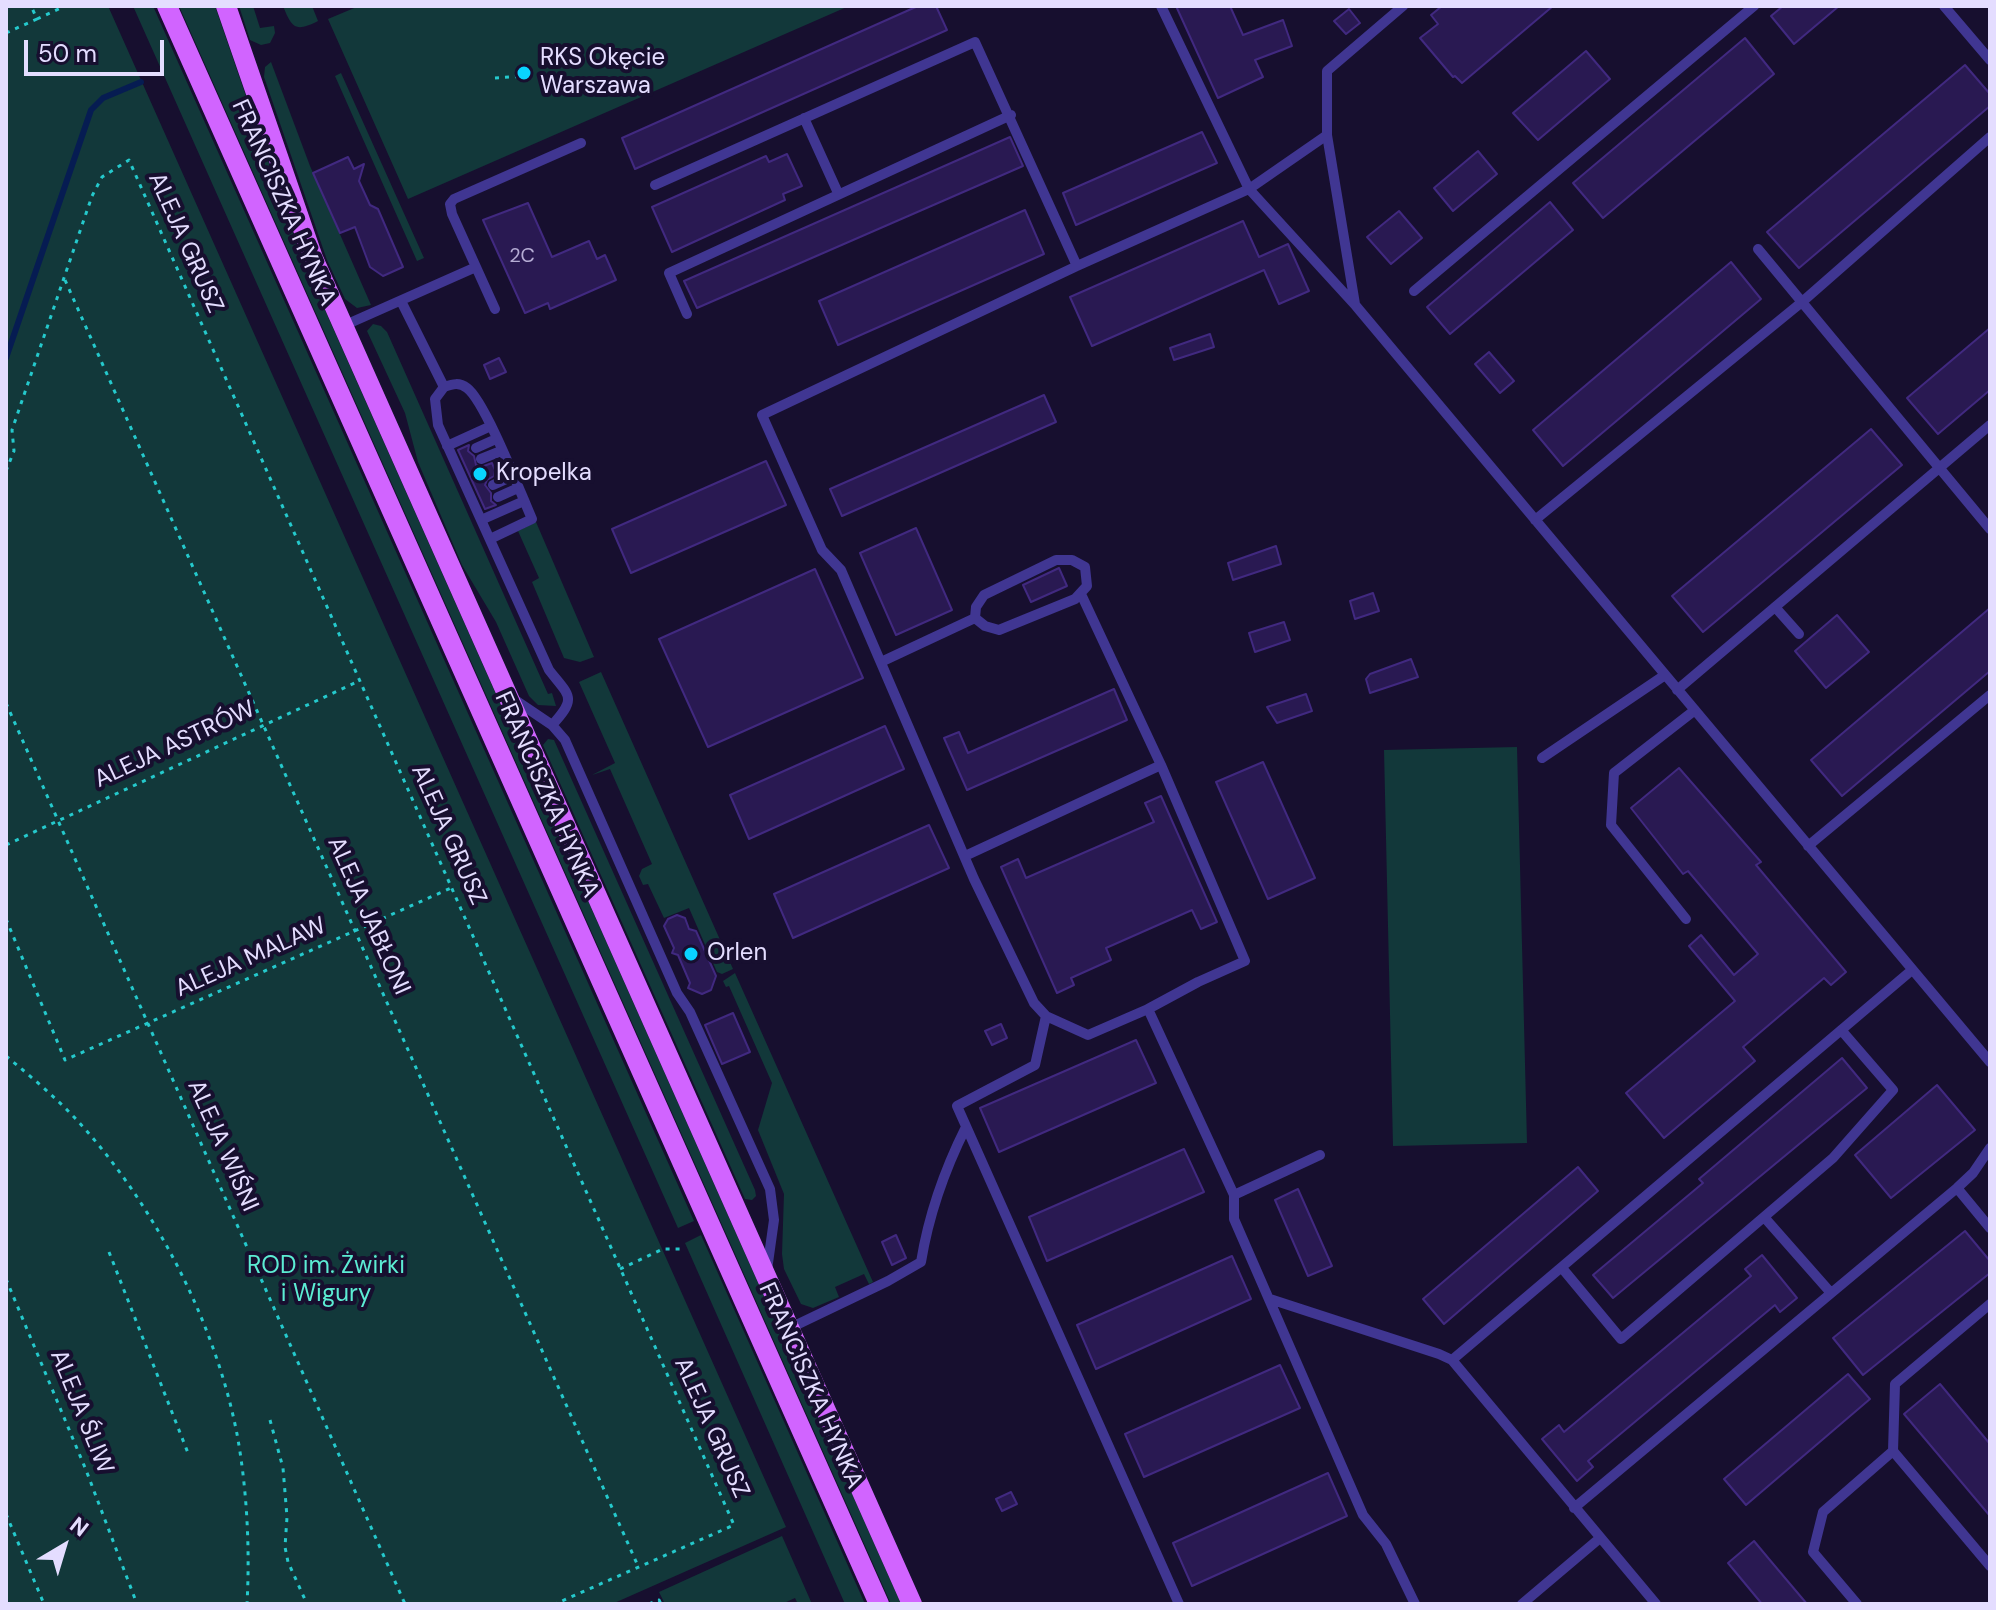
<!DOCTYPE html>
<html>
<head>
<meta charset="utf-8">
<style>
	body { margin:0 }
	#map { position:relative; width:1996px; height:1610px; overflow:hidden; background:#170f2f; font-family:"DM Sans",sans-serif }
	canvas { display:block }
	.frame { position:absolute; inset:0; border:8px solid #e4ddff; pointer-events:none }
	.north { position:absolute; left:24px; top:1506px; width:80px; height:80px; -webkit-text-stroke:6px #170f2f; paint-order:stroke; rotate:38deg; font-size:22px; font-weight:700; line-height:32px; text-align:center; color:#e4ddff }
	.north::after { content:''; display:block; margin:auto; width:28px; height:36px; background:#e4ddff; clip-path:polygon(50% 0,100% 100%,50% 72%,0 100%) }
	.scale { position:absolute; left:24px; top:40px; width:140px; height:36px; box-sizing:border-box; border:4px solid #e4ddff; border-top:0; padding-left:10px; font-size:24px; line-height:28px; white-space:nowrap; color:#e4ddff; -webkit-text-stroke:6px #170f2f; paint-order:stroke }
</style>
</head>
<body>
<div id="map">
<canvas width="1996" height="1610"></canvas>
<div class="frame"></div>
<div class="north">N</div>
<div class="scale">50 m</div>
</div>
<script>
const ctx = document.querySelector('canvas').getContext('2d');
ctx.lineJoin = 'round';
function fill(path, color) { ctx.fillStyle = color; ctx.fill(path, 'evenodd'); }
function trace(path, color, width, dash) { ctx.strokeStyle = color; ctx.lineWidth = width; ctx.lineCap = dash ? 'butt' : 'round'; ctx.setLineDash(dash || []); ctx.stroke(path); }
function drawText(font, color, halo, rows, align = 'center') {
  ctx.font = font + ' "DM Sans",sans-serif'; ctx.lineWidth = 8; ctx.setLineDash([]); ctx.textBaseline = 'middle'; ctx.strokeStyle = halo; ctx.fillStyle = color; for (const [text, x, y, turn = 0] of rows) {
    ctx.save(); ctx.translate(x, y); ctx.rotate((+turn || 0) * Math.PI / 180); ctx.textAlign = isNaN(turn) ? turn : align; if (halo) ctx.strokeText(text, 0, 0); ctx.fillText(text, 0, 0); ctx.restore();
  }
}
const green = new Path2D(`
	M6,6H108L786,1527L612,1604H6Z
	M133,6H153L694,1221L678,1228Z
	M179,6H215L300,254L901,1604H891Z
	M239,6H253L260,28L274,26L275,33L270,43L261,45L250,40Z
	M283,6H312L318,21C296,32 292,29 283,6Z
	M359,6H849L408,199L328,19Z
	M271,62L310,166L371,305L357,308L345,299L327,260L264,77L265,67Z
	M341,73L424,258L417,261L335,76Z
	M373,324L381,326L387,332L548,694L552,693L556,706L538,705L529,696L496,622L462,565L418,462L405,413L367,331Z
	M536,522L594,657L580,662L564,658L532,582L539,578L518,531Z
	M601,672L733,969L722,974L717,972L689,908L664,918L648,884L643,885L639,876L642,869L652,864L610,769L592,775L615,763L579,682Z
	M548,739L554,740L755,1190L756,1196L752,1200L745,1199L543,745Z
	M1517,747L1527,1143L1393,1146L1384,750Z
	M735,973L873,1282L869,1284L864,1274L835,1287L839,1297L813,1308L801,1304L784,1269L782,1254L784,1194L758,1130L772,1083L729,986L726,987L723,981Z
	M701,1235L865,1604H845L685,1243Z
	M782,1536L812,1604H798L795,1598L782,1604H665L659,1592Z`);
const stream = new Path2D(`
	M6,358L91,110L103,98L141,82`);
const building = new Path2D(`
	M918,6H936L947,30L635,169L622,138Z
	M1176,6H1230L1243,35L1283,20L1292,46L1255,60L1263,77L1218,98Z
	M1442,6H1553L1462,83L1455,76L1453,77L1420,38L1438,24L1431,15Z
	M1783,6H1839L1794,44L1771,16Z
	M1349,9L1360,23L1346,34L1334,21Z
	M1745,38L1774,74L1603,218L1573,183Z
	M1586,51L1610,79L1538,140L1513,113Z
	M1965,65L1990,94V106L1799,268L1767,232Z
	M1202,132L1217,163L1076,225L1063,193Z
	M1010,137L1023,166L697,308L684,281Z
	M1478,151L1497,174L1453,211L1434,188Z
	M787,154L802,186L783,194L785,200L672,252L652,207L766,156L769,162Z
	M348,157L354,169L364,164L359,181L370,205L378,209L403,267L383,276L370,267L355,227L340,233L313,173Z
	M1550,202L1573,230L1450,334L1427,307Z
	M528,203L552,257L589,241L597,259L605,255L616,280L550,309L548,303L525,313L483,220Z
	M1025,210L1044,254L838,345L819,301Z
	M1399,211L1422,238L1391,264L1367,237Z
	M1243,221L1259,257L1288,244L1309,291L1279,304L1264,270L1092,346L1070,297Z
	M1731,262L1761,299L1563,466L1533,430Z
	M1990,328V390L1938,434L1907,398Z
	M1210,334L1214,347L1174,360L1170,348Z
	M1489,352L1514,381L1500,393L1475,364Z
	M499,358L506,372L490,379L484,365Z
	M1044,395L1056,422L842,516L830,489Z
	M1871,429L1902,465L1703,632L1672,596Z
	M469,445L468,451L474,456L476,465L481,467L492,463L495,470L494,476L487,480L485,485L491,493V501L496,505L485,509L458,450Z
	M766,461L786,505L631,573L612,529Z
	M916,528L952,610L896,635L860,553Z
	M1276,546L1281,564L1233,580L1228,563Z
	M1059,568L1067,586L1031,602L1023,585Z
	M815,569L863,678L708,747L659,639Z
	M1373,593L1379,611L1355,619L1350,601Z
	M1990,608V671L1842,796L1811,760Z
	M1837,615L1869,652L1826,688L1795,651Z
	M1284,622L1290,640L1255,652L1249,633Z
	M1411,659L1418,677L1370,693L1366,679L1370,674Z
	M1114,689L1127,720L967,790L944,738L959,732L968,753Z
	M1306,694L1312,711L1277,723L1267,707Z
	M885,726L904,769L749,839L730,795Z
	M1263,762L1315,878L1268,899L1216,782Z
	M1679,768L1761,862L1756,865L1846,972L1831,985L1824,978L1743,1047L1755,1061L1664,1138L1626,1093L1735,1001L1689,946L1701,935L1734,975L1758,954L1688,871L1683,874L1631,808Z
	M1161,796L1217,922L1201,929L1192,910L1106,948L1111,960L1071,978L1074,985L1057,993L1001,867L1018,859L1026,878L1154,822L1145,803Z
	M929,825L949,868L793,938L774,894Z
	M677,915L685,918L689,929L696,931L716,976L711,990L702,994L688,988L690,983L678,955L672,953L674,948L664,926L668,919Z
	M733,1013L750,1052L722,1064L705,1025Z
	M1001,1024L1007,1038L992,1045L985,1031Z
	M1136,1040L1156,1083L999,1152L980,1108Z
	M1842,1058L1867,1088L1613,1298L1593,1275L1703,1183L1699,1179Z
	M1937,1085L1975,1130L1891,1198L1855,1155Z
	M1184,1149L1204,1192L1047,1261L1029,1217Z
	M1578,1167L1598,1191L1444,1324L1423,1299Z
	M1298,1189L1332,1266L1308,1276L1275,1200Z
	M1965,1231L1990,1261V1273L1863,1375L1833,1338Z
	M896,1235L906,1258L892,1265L882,1242Z
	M1762,1255L1797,1298L1780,1312L1775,1305L1588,1461L1593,1467L1577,1481L1542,1439L1559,1425L1564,1432L1751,1276L1745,1269Z
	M1232,1256L1251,1299L1096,1369L1077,1325Z
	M1280,1365L1300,1408L1144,1477L1125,1434Z
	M1848,1374L1870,1399L1746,1505L1724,1479Z
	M1940,1384L1990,1444V1516L1904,1414Z
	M1328,1473L1347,1516L1192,1586L1173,1543Z
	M1011,1492L1017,1504L1002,1511L996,1499Z
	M1754,1541L1769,1559L1807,1604H1762L1728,1563Z`);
const path = new Path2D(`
	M37,19L65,6
	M6,33L37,19L31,6
	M495,78L525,76
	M65,280L638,1566
	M6,471L14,451L12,430L92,196L102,177L129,160L734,1525L555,1604
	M6,703L405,1604
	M6,845L359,681
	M6,919L65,1060L451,888
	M6,1056C29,1075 53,1095 74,1117C152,1200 215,1321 237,1434C247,1489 250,1548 247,1604
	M109,1252L188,1453
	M620,1269L663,1249H684
	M6,1279L86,1470L137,1604
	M270,1420L283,1468L287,1517L285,1547L288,1562L307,1604
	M6,1514L44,1604
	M649,1604L659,1600L661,1604`);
const service = new Path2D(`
	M1161,6L1249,189L1356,306L1990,1062
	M1403,6L1327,71V135L1249,189L1077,266L762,415L822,550L841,570L974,879L1034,1003L1046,1016L1088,1035L1148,1009L1234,1195V1219L1363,1515L1386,1544L1415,1604
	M1944,6L1990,60
	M804,118L838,193
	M1327,135L1355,304
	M655,185L975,42L1077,266
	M1758,249L1990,529
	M476,267L495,309
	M1414,291L1754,6
	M401,301L444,387C453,384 459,382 467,388C485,401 521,494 532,519L490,539
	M687,314L669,273L1011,115
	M343,326L476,267L452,214L450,204L454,199L581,143
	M444,387L435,399L438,425L549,670C569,696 578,697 552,725
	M447,446L491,426
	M476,448L496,439
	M481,459L501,451
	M493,485L513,476
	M498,497L518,488
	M481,520L524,501
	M1535,520L1802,302L1990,137
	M1056,560H1072L1085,567L1087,586L1075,599L999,630L985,626L975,618L976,607L984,595Z
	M1081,594L1161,765
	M1775,607L1799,634
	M881,662L975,618
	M1677,690L1990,425
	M512,698L552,725L565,740L677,993L690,1012L770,1189L774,1220L767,1270
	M1542,758L1665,675
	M1808,846L1990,695
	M965,856L1161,765L1245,961L1198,982L1148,1009
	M1686,919L1611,825L1614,773L1695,710
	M1046,1016L1035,1065L957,1106L1179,1604
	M1957,1188L1990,1228
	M1234,1195L1320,1155
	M1764,1217L1831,1293
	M1562,1268L1621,1339L1833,1158L1893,1090L1842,1031
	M1270,1299L1439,1354L1452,1360L1656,1604
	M1990,1304L1895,1384L1893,1451L1990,1566
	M790,1328L888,1281L921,1262C929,1213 944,1171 966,1127
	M1452,1360L1912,970
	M1574,1508L1957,1188L1973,1173L1990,1148
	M1522,1604L1600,1538
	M1857,1604L1813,1552L1823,1512L1893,1451`);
const primary = new Path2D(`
	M167,6L879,1604
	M226,6L313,258L912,1604`);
const markers = [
	[524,73,8,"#09d4ff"],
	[480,474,8,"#09d4ff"],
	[691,954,8,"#09d4ff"]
];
const numberNames = [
	["2C",522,257]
];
const poiNames = [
	["RKS Okęcie",540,59],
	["Warszawa",540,87],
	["Kropelka",496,474],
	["Orlen",707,954]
];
const streetNames = [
	["FRANCISZKA HYNKA",283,203,66],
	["ALEJA GRUSZ",185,243,66],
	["ALEJA ASTRÓW",175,745,-25],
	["FRANCISZKA HYNKA",546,795,66],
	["ALEJA GRUSZ",448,835,66],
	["ALEJA JABŁONI",368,916,66],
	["ALEJA MALAW",251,958,-24],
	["ALEJA WIŚNI",222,1146,66],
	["FRANCISZKA HYNKA",810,1386,66],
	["ALEJA ŚLIW",81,1412,68],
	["ALEJA GRUSZ",711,1428,66]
];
const parkNames = [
	["ROD im. Żwirki",326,1267],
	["i Wigury",326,1295]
];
fill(green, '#12383a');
trace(stream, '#061c52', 6);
fill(building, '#291952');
trace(building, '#412980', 2);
trace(path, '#25c9cc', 3, [4, 6]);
trace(service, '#403692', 10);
trace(primary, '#d164ff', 20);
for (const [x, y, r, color] of markers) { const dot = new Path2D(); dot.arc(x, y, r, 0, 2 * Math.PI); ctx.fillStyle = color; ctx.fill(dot); trace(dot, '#170f2f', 3); }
drawText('20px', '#b5acd4', null, numberNames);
drawText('24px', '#e4ddff', '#170f2f', poiNames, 'left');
drawText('24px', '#e4ddff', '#170f2f', streetNames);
drawText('24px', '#5cecd3', '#170f2f', parkNames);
</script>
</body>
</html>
